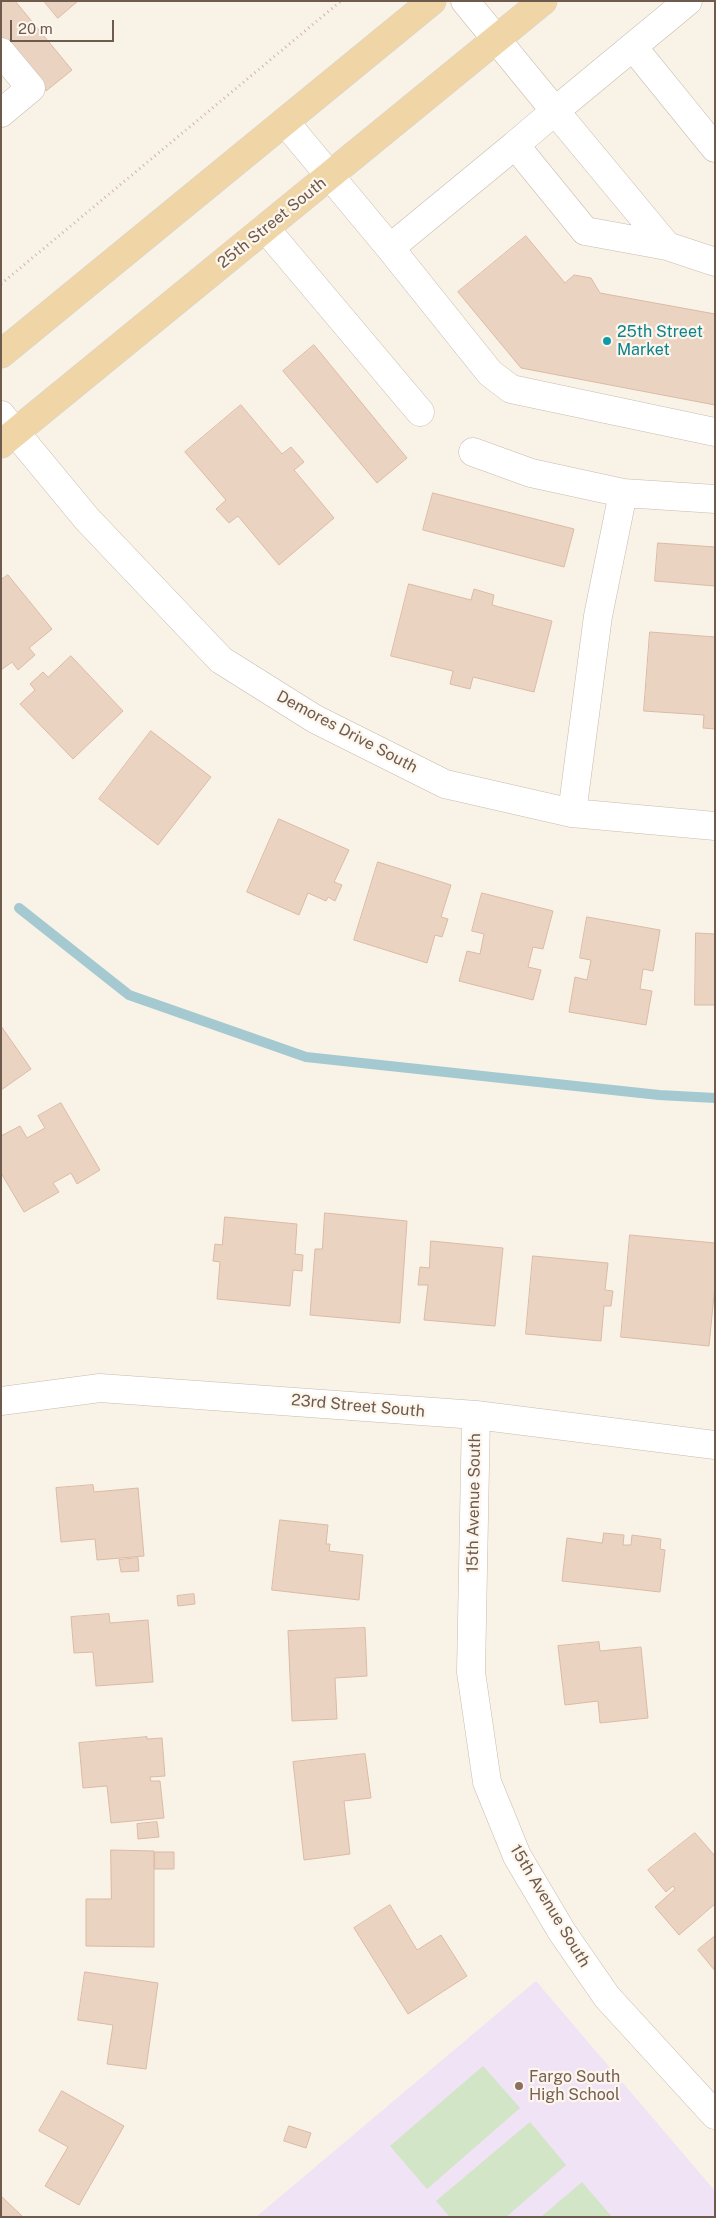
<!DOCTYPE html>
<html>
<head>
<meta charset="utf-8">
<style>
	body { margin:0 }
	#map { position:relative; width:716px; height:2218px; overflow:hidden; background:#f9f2e6; font-family:"Public Sans",sans-serif }
	canvas { display:block }
	.frame { position:absolute; inset:0; border:2px solid #6f5a4e; pointer-events:none }
	.scale { position:absolute; left:10px; top:20px; width:104px; height:22px; box-sizing:border-box; border:2px solid #6f5a4e; border-top:0; padding-left:6px; font-size:15px; line-height:18px; white-space:nowrap; color:#6f5a4e; -webkit-text-stroke:4px #fcf6ec; paint-order:stroke }
</style>
</head>
<body>
<div id="map">
<canvas width="716" height="2218"></canvas>
<div class="frame"></div>
<div class="scale">20 m</div>
</div>
<script>
const ctx = document.querySelector('canvas').getContext('2d');
ctx.lineJoin = 'round';
function fill(path, color) { ctx.fillStyle = color; ctx.fill(path, 'evenodd'); }
function trace(path, color, width, dash) { ctx.strokeStyle = color; ctx.lineWidth = width; ctx.lineCap = dash ? 'butt' : 'round'; ctx.setLineDash(dash || []); ctx.stroke(path); }
function drawText(font, color, halo, rows, align = 'center') {
  ctx.font = font + ' "Public Sans",sans-serif'; ctx.lineWidth = 4.5; ctx.setLineDash([]); ctx.textBaseline = 'middle'; ctx.strokeStyle = halo; ctx.fillStyle = color; for (const [text, x, y, turn = 0] of rows) {
    ctx.save(); ctx.translate(x, y); ctx.rotate((+turn || 0) * Math.PI / 180); ctx.textAlign = isNaN(turn) ? turn : align; if (halo) ctx.strokeText(text, 0, 0); ctx.fillText(text, 0, 0); ctx.restore();
  }
}
const education = new Path2D(`
	M536,1981L715,2191V2217H256Z`);
const green = new Path2D(`
	M483,2066L520,2108L427,2189L390,2146Z
	M530,2122L566,2165L506,2217H450L436,2201Z
	M582,2182L612,2217H541Z`);
const stream = new Path2D(`
	M19,908L129,995L306,1057L659,1095L715,1098`);
const building = new Path2D(`
	M1,1H15L72,70L46,91L1,36Z
	M44,1H78L58,18Z
	M526,236L565,283L574,275L591,278L600,293L715,314V405L521,368L458,292Z
	M314,345L407,458L377,483L283,371Z
	M241,405L282,454L291,447L304,462L294,470L334,518L279,565L238,516L229,523L216,509L226,500L185,452Z
	M433,493L574,529L564,567L423,530Z
	M658,543L715,547V586L655,581Z
	M8,575L52,629L29,648L35,655L18,670L12,662L1,670V580Z
	M409,584L471,600L474,589L494,595L492,605L552,621L534,692L473,677L470,689L450,684L453,671L391,656Z
	M650,632L715,637V729L703,728L704,715L644,711Z
	M71,656L123,711L73,759L20,704L35,690L30,684L43,672L48,677Z
	M151,731L211,777L158,845L99,799Z
	M279,819L349,850L334,882L342,885L335,901L328,897L326,901L308,893L299,915L247,892Z
	M378,862L451,885L441,917L448,919L442,937L435,935L427,963L354,940Z
	M482,893L553,911L543,949L533,947L528,967L541,970L533,1000L459,981L467,951L480,954L484,934L472,931Z
	M587,917L660,930L653,971L643,969L640,989L652,991L646,1025L569,1012L575,977L587,980L591,960L580,958Z
	M696,933L715,934V1005H695Z
	M1,1026L31,1069L1,1090Z
	M61,1103L100,1170L77,1184L71,1173L53,1183L59,1192L24,1212L1,1173V1136L20,1126L27,1138L45,1128L38,1116Z
	M325,1213L407,1221L400,1323L310,1315L315,1249H322Z
	M225,1217L297,1224L295,1254L303,1255L302,1271L293,1270L290,1306L217,1299L220,1262L213,1261L215,1244L222,1245Z
	M630,1235L715,1243V1285L709,1346L621,1337Z
	M431,1241L503,1248L495,1326L424,1320L428,1285H418L420,1267L429,1268Z
	M533,1256L608,1263L605,1290L613,1291L611,1306H604L601,1341L526,1334Z
	M93,1485L94,1492L138,1488L144,1556L97,1560L95,1539L61,1542L56,1488Z
	M280,1520L328,1525L326,1544H330L329,1551L363,1555L359,1600L272,1590Z
	M604,1533L624,1535L623,1545H631L632,1535L661,1539L660,1549L665,1550L660,1592L562,1581L567,1538L602,1543Z
	M138,1558L139,1571L121,1572L119,1560Z
	M194,1594L195,1604L178,1606L177,1596Z
	M109,1614L110,1623L148,1620L153,1682L96,1686L93,1652L74,1653L71,1617Z
	M365,1628L367,1676L335,1678L337,1719L292,1721L288,1631Z
	M599,1642L600,1651L641,1647L648,1718L600,1723L598,1701L565,1705L558,1646Z
	M147,1737V1739L162,1738L165,1776L150,1777L151,1781H160L164,1818L111,1823L107,1786L83,1788L79,1743Z
	M365,1754L371,1798L344,1801L350,1854L304,1860L293,1762Z
	M157,1822L159,1837L138,1839L137,1824Z
	M695,1833L715,1856V1904L679,1935L655,1907L675,1889L673,1886L666,1892L648,1870Z
	M111,1850L154,1851V1947L86,1946V1899H111Z
	M155,1852H174V1869H155Z
	M390,1905L417,1950L441,1935L467,1976L408,2014L354,1928Z
	M715,1936V1971L698,1950Z
	M85,1972L158,1983L146,2069L107,2064L113,2025L78,2020Z
	M62,2091L124,2126L79,2205L45,2186L68,2147L39,2131Z
	M289,2126L311,2133L306,2148L284,2141Z
	M1,2196L23,2217H1Z`);
const path = new Path2D(`
	M1,284L341,1`);
const minor = new Path2D(`
	M465,1L555,111L688,1
	M633,47L715,148
	M1,52L31,88L1,113
	M285,122L390,248L490,373L511,389L715,432
	M265,228L420,412
	M667,246L585,231L515,145L555,111L667,246L715,262
	M390,248L515,145
	M1,415L87,519L221,660L315,719L445,784L572,813L715,826
	M473,452L531,473L623,493
	M572,813L598,616L623,493L715,499
	M1,1401L100,1388L476,1415L715,1445
	M476,1415L471,1672L487,1782L517,1856L562,1932L607,1997L715,2115`);
const major = new Path2D(`
	M1,354L432,1
	M1,444L543,1`);
const markers = [
	[607,341,5,"#0f9aa8"],
	[519,2086,5,"#8d6e63"]
];
const streetNames = [
	["25th Street South",272,223,-39],
	["Demores Drive South",347,732,28],
	["23rd Street South",358,1406,5],
	["15th Avenue South",474,1503,-89],
	["15th Avenue South",550,1906,59]
];
const cultureNames = [
	["25th Street",617,332],
	["Market",617,350]
];
const educationNames = [
	["Fargo South",529,2077],
	["High School",529,2095]
];
fill(education, '#efe3f5');
fill(green, '#d2e5c6');
trace(stream, '#a5c9d1', 10);
fill(building, '#ebd3c1');
trace(building, '#dbbaa4', 1);
trace(minor, '#c9baae', 29);
trace(major, '#d7d1cd', 29);
trace(path, '#d0b6a5', 3, [1, 4]);
trace(minor, '#fff', 28);
trace(major, '#f0d6a7', 28);
for (const [x, y, r, color] of markers) { const dot = new Path2D(); dot.arc(x, y, r, 0, 2 * Math.PI); ctx.fillStyle = color; ctx.fill(dot); trace(dot, '#fcf6ec', 2); }
drawText('16px', '#6f5a4e', '#fcf6ec', streetNames);
drawText('16px', '#0d838f', '#fcf6ec', cultureNames, 'left');
drawText('16px', '#785e54', '#fcf6ec', educationNames, 'left');
</script>
</body>
</html>
